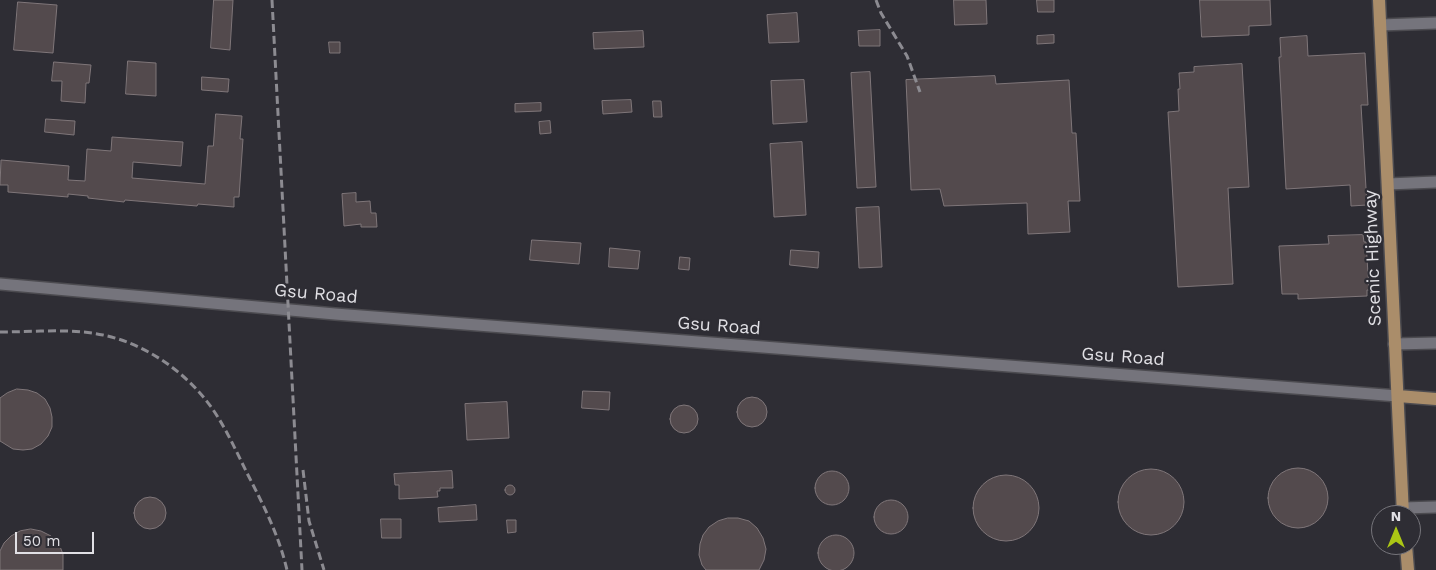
<!DOCTYPE html>
<html>
<head>
<meta charset="utf-8">
<style>
	body { margin:0 }
	#map { position:relative; width:1436px; height:570px; overflow:hidden; background:#2e2d34; font-family:"Work Sans",sans-serif }
	canvas { display:block }
	.north { position:absolute; left:1371px; top:505px; width:50px; height:50px; box-sizing:border-box; background:#2e2d34; border:1px solid #76757b; border-radius:50%; rotate:0deg; font-size:14px; font-weight:700; line-height:20px; text-align:center; color:#e1e0e5 }
	.north::after { content:''; display:block; margin:auto; width:18px; height:22px; background:#abc615; clip-path:polygon(50% 0,100% 100%,50% 72%,0 100%) }
	.scale { position:absolute; left:15px; top:532px; width:79px; height:22px; box-sizing:border-box; border:2px solid #e1e0e5; border-top:0; padding-left:6px; font-size:15px; line-height:18px; white-space:nowrap; color:#e1e0e5; -webkit-text-stroke:4px #2e2d34; paint-order:stroke }
</style>
</head>
<body>
<div id="map">
<canvas width="1436" height="570"></canvas>
<div class="north">N</div>
<div class="scale">50 m</div>
</div>
<script>
const ctx = document.querySelector('canvas').getContext('2d');
ctx.lineJoin = 'round';
function fill(path, color) { ctx.fillStyle = color; ctx.fill(path, 'evenodd'); }
function trace(path, color, width, dash) { ctx.strokeStyle = color; ctx.lineWidth = width; ctx.lineCap = dash ? 'butt' : 'round'; ctx.setLineDash(dash || []); ctx.stroke(path); }
function drawText(font, color, halo, rows, align = 'center') {
  ctx.font = font + ' "Work Sans",sans-serif'; ctx.lineWidth = 4.5; ctx.setLineDash([]); ctx.textBaseline = 'middle'; ctx.strokeStyle = halo; ctx.fillStyle = color; for (const [text, x, y, turn = 0] of rows) {
    ctx.save(); ctx.translate(x, y); ctx.rotate((+turn || 0) * Math.PI / 180); ctx.textAlign = isNaN(turn) ? turn : align; if (halo) ctx.strokeText(text, 0, 0); ctx.fillText(text, 0, 0); ctx.restore();
  }
}
const building = new Path2D(`
	M214,0H233L230,50L211,48Z
	M954,0H986L987,24L955,25Z
	M1037,0H1054V12H1038Z
	M1200,0H1270L1271,25L1249,26V35L1202,37Z
	M18,2L57,5L53,53L14,50Z
	M797,13L799,42L769,43L767,15Z
	M880,30V46H859L858,31Z
	M643,31L644,47L594,49L593,33Z
	M1054,35V43L1037,44V36Z
	M1307,36L1308,56L1365,53L1368,105H1361L1367,205L1351,206L1350,185L1286,189L1279,57H1281L1280,38Z
	M329,42H340V53H330Z
	M128,61L156,63V96L126,94Z
	M54,62L91,65L89,83H86L85,103L61,101L62,81H52Z
	M1242,64L1249,187L1228,188L1233,284L1178,287L1168,112L1179,111L1178,89H1180L1179,73L1194,72V67Z
	M870,72L876,187L857,188L851,73Z
	M995,76L996,84L1069,80L1072,133H1076L1080,201H1068L1070,232L1028,234L1027,203L944,206L940,189L911,190L906,80Z
	M202,77L229,79L228,92L202,90Z
	M804,80L807,122L773,124L771,81Z
	M631,100L632,112L603,114L602,101Z
	M653,101H661L662,117H654Z
	M541,103V111L515,112V104Z
	M216,114L242,116L240,139H243L239,197H234V207L198,204L197,206L125,200L124,202L88,198V196L68,194V197L8,192V185H0L1,160L69,166L68,180L85,181L87,149L111,151L112,137L183,142L181,166L133,162L132,178L205,184L208,146H213Z
	M46,119L75,121L74,135L45,132Z
	M550,121L551,133L540,134L539,122Z
	M802,142L806,215L774,217L770,144Z
	M356,193V202L370,201L371,213H376L377,227H361V224L344,226L342,194Z
	M879,207L882,267L859,268L856,208Z
	M1363,235L1364,242H1366L1369,290H1367V296L1298,299V294H1282L1279,246L1329,244L1328,236Z
	M532,240L581,243L579,264L530,260Z
	M610,248L640,251L638,269L609,267Z
	M791,250L819,252L818,268L790,265Z
	M680,257L690,258L689,270L679,269Z
	M17,389L28,390L37,393L45,399L50,408L52,417V427L48,436L41,444L32,449L23,450L13,449L0,441V398L7,393Z
	M583,391L610,392L609,410L582,408Z
	M737 412a15 15 0 1 1 30 0a15 15 0 1 1-30 0Z
	M507,402L509,438L467,440L465,404Z
	M670 419a14 14 0 1 1 28 0a14 14 0 1 1-28 0Z
	M1268 498a30 30 0 1 1 60 0a30 30 0 1 1-60 0Z
	M1118 502a33 33 0 1 1 66 0a33 33 0 1 1-66 0Z
	M452,471L453,488H440V491H437L438,497L399,499V485H395L394,474Z
	M815 488a17 17 0 1 1 34 0a17 17 0 1 1-34 0Z
	M973 508a33 33 0 1 1 66 0a33 33 0 1 1-66 0Z
	M505 490a5 5 0 1 1 10 0a5 5 0 1 1-10 0Z
	M134 513a16 16 0 1 1 32 0a16 16 0 1 1-32 0Z
	M874 517a17 17 0 1 1 34 0a17 17 0 1 1-34 0Z
	M476,505L477,520L439,522L438,508Z
	M728,518H738L749,521L757,528L763,538L766,549L764,560L759,570H706L702,565L699,555L700,544L703,535L709,527L718,521Z
	M381,519H401V538H382Z
	M507,520H516V532L508,533Z
	M31,529L41,531L51,536L59,544L63,554V570H0V551L4,543L11,536L20,531Z
	M818 553a18 18 0 1 1 36 0a18 18 0 1 1-36 0Z`);
const minor = new Path2D(`
	M1380,25L1436,23
	M1388,184L1436,182
	M0,284L335,314L1398,396
	M1394,344L1436,343
	M1403,508L1436,507`);
const major = new Path2D(`
	M1379,0L1403,515
	M1398,396L1436,399
	M1406,545L1408,570`);
const rail = new Path2D(`
	M272,0L302,570
	M876,0L881,13L907,56L920,92
	M0,332C34,332 70,328 103,335C142,343 180,368 205,399C223,421 235,449 248,475C264,506 279,536 287,570
	M303,470L309,521L324,570`);
const streetNames = [
	["Scenic Highway",1373,258,-92],
	["Gsu Road",316,294,5],
	["Gsu Road",719,326,4],
	["Gsu Road",1123,357,4]
];
fill(building, '#534a4d');
trace(building, '#7f7679', 1);
trace(minor, '#4c4b50', 14);
trace(major, '#4c4b50', 15);
trace(minor, '#75747c', 11);
trace(major, '#aa8d6a', 12);
trace(rail, '#8c8b91', 3, [8, 4]);
drawText('18px', '#e1e0e5', '#2e2d34', streetNames);
</script>
</body>
</html>
